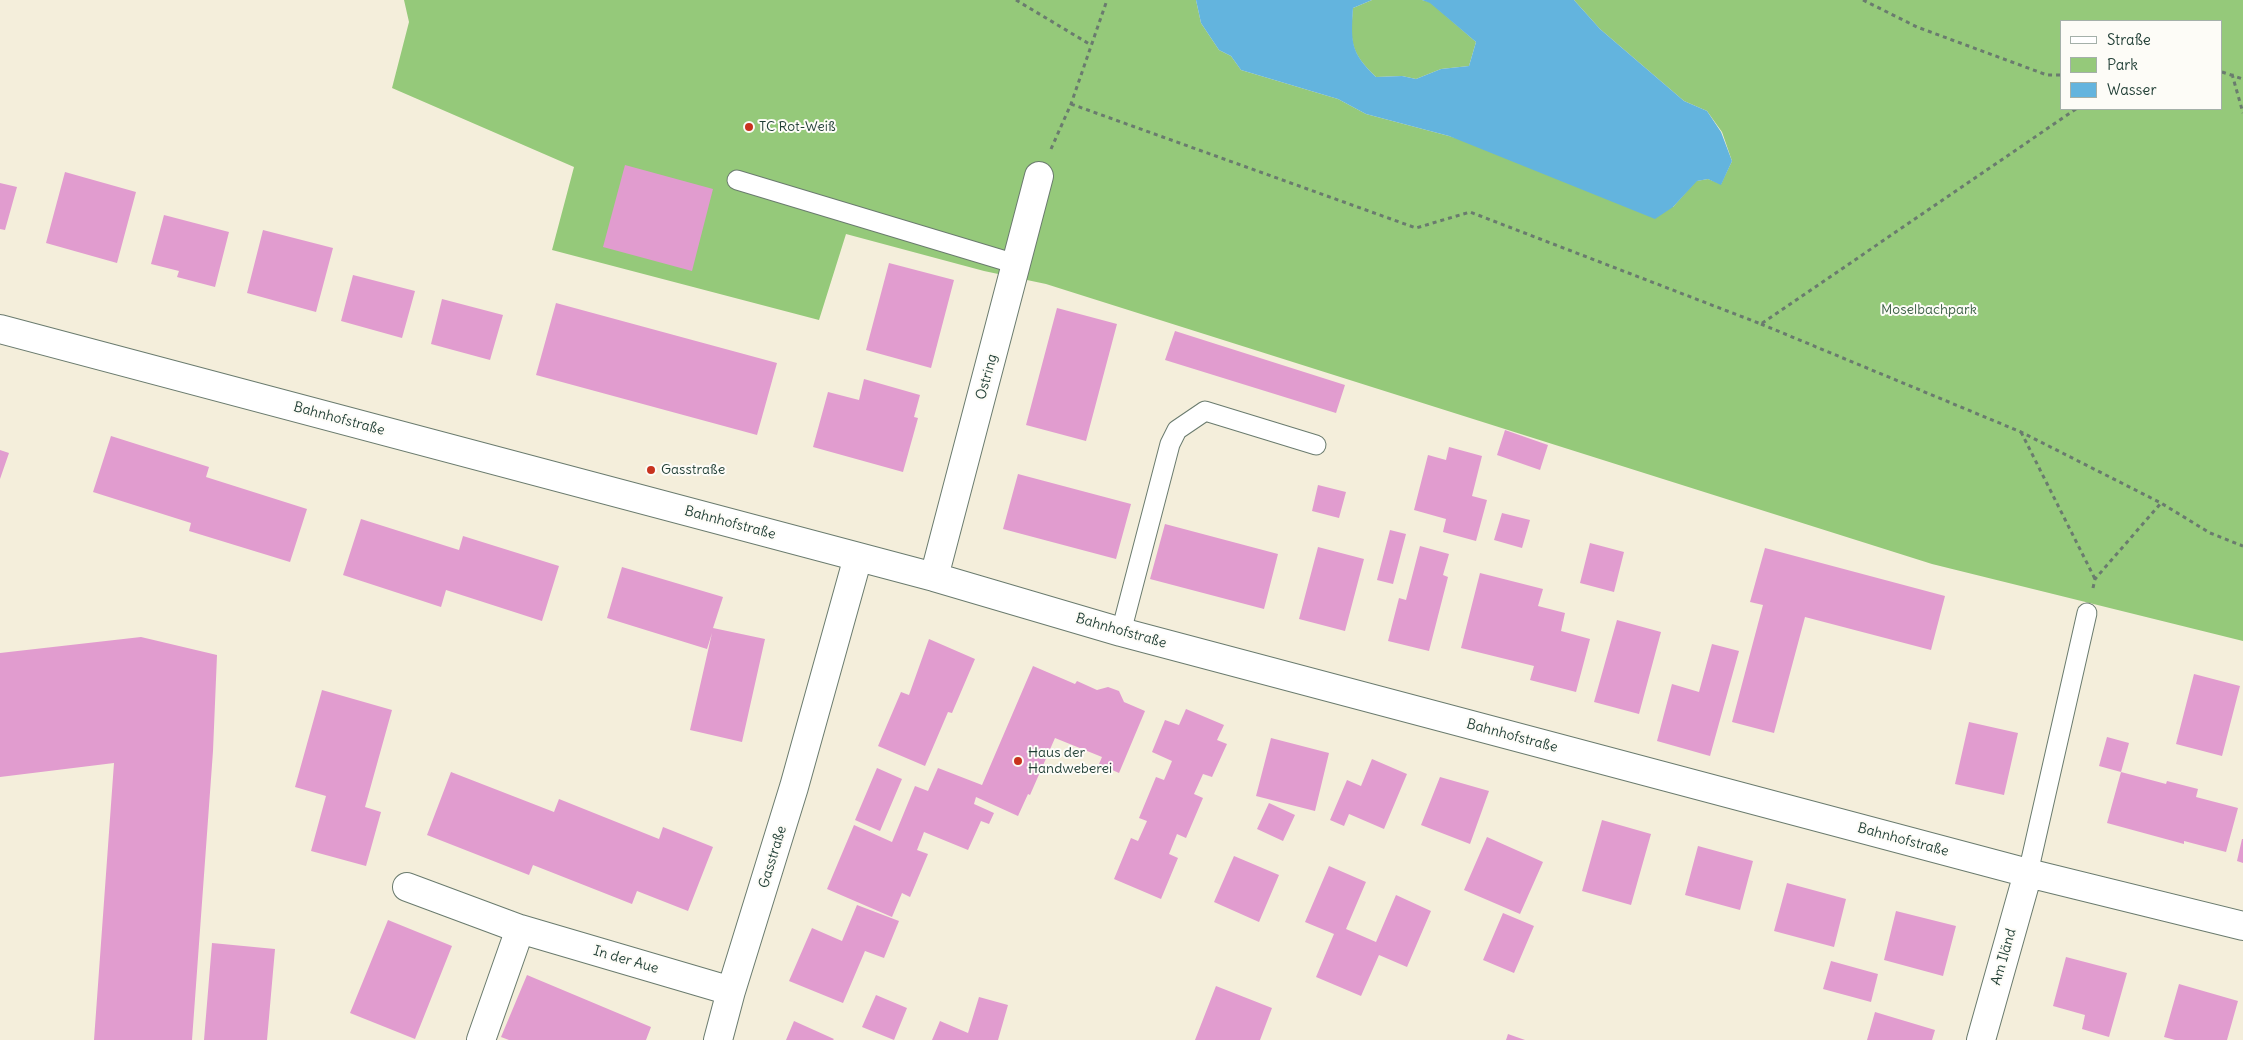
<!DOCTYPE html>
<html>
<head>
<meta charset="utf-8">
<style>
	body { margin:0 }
	#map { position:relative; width:2243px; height:1040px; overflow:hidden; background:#f4eedb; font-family:Delius,sans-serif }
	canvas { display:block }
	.legend { position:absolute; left:2060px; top:20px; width:162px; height:90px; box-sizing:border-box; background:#fdfcf7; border:1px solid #a4b0a9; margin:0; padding:6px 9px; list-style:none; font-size:15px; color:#1f3d34 }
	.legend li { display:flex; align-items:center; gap:10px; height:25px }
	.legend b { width:25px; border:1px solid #a4b0a9 }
</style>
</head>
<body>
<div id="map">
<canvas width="2243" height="1040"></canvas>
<ul class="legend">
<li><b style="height:6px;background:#fff"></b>Straße</li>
<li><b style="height:14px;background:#95c97a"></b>Park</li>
<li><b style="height:14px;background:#63b4de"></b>Wasser</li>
</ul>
</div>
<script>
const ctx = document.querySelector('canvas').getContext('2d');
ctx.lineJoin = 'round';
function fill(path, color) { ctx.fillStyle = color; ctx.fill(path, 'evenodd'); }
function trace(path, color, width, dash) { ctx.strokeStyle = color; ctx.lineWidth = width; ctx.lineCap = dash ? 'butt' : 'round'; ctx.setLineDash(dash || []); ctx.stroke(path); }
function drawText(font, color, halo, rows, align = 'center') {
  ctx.font = font + ' Delius,sans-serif'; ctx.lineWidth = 4; ctx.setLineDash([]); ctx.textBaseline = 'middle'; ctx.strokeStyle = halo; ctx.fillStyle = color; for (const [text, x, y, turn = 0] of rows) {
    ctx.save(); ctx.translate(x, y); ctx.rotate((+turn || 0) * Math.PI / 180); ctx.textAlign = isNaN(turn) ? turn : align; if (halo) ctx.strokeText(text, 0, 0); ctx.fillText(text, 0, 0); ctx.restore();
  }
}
const green = new Path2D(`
	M404,0H1196L1201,23L1219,50L1231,56L1241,70L1338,99L1366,114L1449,136L1673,207L1696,181L1708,179L1721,184L1732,161L1722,132L1707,111L1684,101L1600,29L1574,0H2243V641L1932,564L1046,284L984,271L846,234L819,320L552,250L574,167L392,88L409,22ZM2062,21H2222V109H2062Z
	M1372,0H1422L1430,2L1476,42L1469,66L1441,69L1416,79L1402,76L1376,77C1350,52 1350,42 1353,8Z`);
const water = new Path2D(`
	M1196,0H1372L1353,8C1351,42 1350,52 1376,77L1402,76L1416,79L1441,69L1469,66L1476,42L1430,3L1422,0H1574L1600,29L1684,101L1707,111L1721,132L1732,161L1721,185L1708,179L1697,181L1673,207L1655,219L1449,136L1366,114L1338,99L1241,70L1231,56L1219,50L1201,23Z`);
const building = new Path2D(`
	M625,165L713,189L692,271L603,247Z
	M65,172L136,192L117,263L46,243Z
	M0,183L17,187L5,230L0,229Z
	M164,215L229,232L215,287L177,277L179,271L151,264Z
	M263,230L333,248L316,312L247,293Z
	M889,263L954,280L931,368L866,350Z
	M353,275L415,291L402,338L341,321Z
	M442,299L503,315L490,360L431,344Z
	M556,303L777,363L757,435L536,375Z
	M1057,308L1117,324L1086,441L1026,425Z
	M1175,331L1345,385L1336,413L1165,360Z
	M864,379L920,395L914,417L918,418L903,472L813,447L828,392L859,400Z
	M1505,430L1548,445L1540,470L1497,455Z
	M111,436L209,467L206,477L307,509L290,562L189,531L191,523L93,492Z
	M1449,447L1482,456L1472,496L1487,500L1476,541L1443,532L1446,519L1414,510L1428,455L1446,460Z
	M0,450L9,453L0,479Z
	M1018,474L1131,504L1116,559L1003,529Z
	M1318,485L1346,492L1339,518L1312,511Z
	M1502,513L1530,520L1522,548L1494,540Z
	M361,519L459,550L463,536L559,566L542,621L446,590L441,607L343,575Z
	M1165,524L1278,554L1264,609L1150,579Z
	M1390,530L1406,534L1393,584L1377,580Z
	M1590,543L1624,552L1614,592L1580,583Z
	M1420,546L1449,554L1443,575L1448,577L1429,651L1388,641L1399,598L1406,600Z
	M1318,547L1364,559L1345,631L1299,619Z
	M1765,548L1945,596L1931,650L1805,617L1774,733L1732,722L1763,605L1750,602Z
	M622,567L723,597L713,628L765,639L742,742L690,730L712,633L707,649L607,618Z
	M1480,573L1543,589L1538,606L1565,613L1561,631L1590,639L1576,692L1530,680L1534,666L1461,648Z
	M1617,620L1661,632L1639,714L1594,702Z
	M141,637L217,655L213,751L192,1040H94L114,763L0,777V653Z
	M929,639L975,659L952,713L948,712L925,766L878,746L901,692L909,695Z
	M1712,644L1739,651L1710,756L1657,741L1672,684L1699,692Z
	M1033,666L1075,684L1077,681L1097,690L1108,687L1119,691L1124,702L1145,711L1119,773L1099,764L1102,757L1055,738L1030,795L1028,794L1018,816L976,797L974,804L994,813L989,824L981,821L968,850L924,832L917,850L928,854L910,897L902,893L892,917L827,889L854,825L892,842L915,786L928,791L938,768L982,785Z
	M2194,674L2240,686L2222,756L2176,744Z
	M322,690L392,710L365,807L381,812L366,866L311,851L326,796L295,787Z
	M1186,709L1224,725L1217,740L1227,744L1212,777L1203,774L1194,794L1203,798L1186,838L1177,834L1169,854L1178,858L1161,899L1114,879L1131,838L1138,841L1147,821L1139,818L1156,777L1164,780L1172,761L1152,752L1165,720L1179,725Z
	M1969,722L2018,733L2004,795L1955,784Z
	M2107,737L2129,743L2121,772L2099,766Z
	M1271,738L1329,753L1315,811L1256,796Z
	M1372,759L1407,774L1384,829L1349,814L1344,826L1330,820L1347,780L1361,786Z
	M877,768L902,779L880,831L855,820Z
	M451,772L554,812L559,799L659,839L663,827L713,847L688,911L637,891L632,904L533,865L529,875L427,835Z
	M2121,772L2166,784L2167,781L2198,789L2196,797L2238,808L2226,852L2184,841V844L2107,823Z
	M1440,777L1489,791L1470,844L1421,825Z
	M1269,803L1295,815L1283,841L1257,829Z
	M1602,820L1651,834L1631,905L1582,891Z
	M1487,837L1543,862L1520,914L1464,890Z
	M2242,839H2243V863L2237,861Z
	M1698,846L1753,861L1740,910L1685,895Z
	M1234,856L1279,875L1259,922L1214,902Z
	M1329,866L1366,882L1346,929L1376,942L1396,895L1431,911L1407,967L1379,955L1361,996L1316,977L1334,934L1305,922Z
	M1787,883L1846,899L1834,947L1774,931Z
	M857,905L899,921L884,958L865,951L843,1003L789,981L812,928L842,941Z
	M1896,911L1956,926L1943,976L1884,960Z
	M1503,913L1534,926L1514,973L1483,960Z
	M388,920L452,946L415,1039L350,1013Z
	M212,943L275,949L267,1040H204Z
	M2066,957L2127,973L2109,1037L2082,1029L2085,1015L2053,1006Z
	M1831,961L1878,974L1871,1002L1823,989Z
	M527,975L651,1027L646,1040H509L501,1037Z
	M2179,984L2238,1001L2227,1040H2175L2164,1037Z
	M1216,986L1272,1008L1260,1040H1195Z
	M876,995L907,1008L894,1040L862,1027Z
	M979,997L1008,1005L998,1040H932L940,1021L968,1033Z
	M1875,1012L1935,1030L1932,1040H1867Z
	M794,1021L834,1039L833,1040H786Z
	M1508,1034L1525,1040H1506Z`);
const path = new Path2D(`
	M1016,0L1091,45
	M1863,0L1917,27L2047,75H2062
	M2222,72L2243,79
	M2232,74L2243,113
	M1071,104L1416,228L1470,212L1761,324L2076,109
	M1051,149L1071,104L1107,0
	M1761,324L2021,432L2161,503L2210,533L2243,546
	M2021,432L2095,579
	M2093,588L2095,579L2161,503`);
const lane = new Path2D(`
	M737,180L1016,264
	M1121,632L1170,444L1177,430L1205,411L1316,445
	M2028,873L2087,613`);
const street = new Path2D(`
	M0,329L934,577L1121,632L1445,718L2028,873L2243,926
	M934,577L1039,176
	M407,887L520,929L731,991
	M481,1040L520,929
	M718,1040L731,991L794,787L858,557
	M1981,1040L2028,873`);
const markers = [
	[749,127,5,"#c8321e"],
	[651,470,5,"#c8321e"],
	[1018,761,5,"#c8321e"]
];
const poiNames = [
	["TC Rot-Weiß",759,127],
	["Gasstraße",661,470],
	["Haus der",1028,753],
	["Handweberei",1028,769]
];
const parkNames = [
	["Moselbachpark",1929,310]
];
const streetNames = [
	["Ostring",987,377,-75],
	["Bahnhofstraße",339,419,15],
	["Bahnhofstraße",730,523,15],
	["Bahnhofstraße",1121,631,16],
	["Bahnhofstraße",1512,736,15],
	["Bahnhofstraße",1903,840,15],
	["Gasstraße",773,857,-73],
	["Am Iländ",2004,957,-74],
	["In der Aue",626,960,16]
];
fill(green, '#95c97a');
fill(water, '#63b4de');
fill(building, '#e19ccf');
trace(lane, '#6a7b6e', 21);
trace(street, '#6a7b6e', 30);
trace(path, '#6a7b6e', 3, [4, 4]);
trace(lane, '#fff', 19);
trace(street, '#fff', 28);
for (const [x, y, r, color] of markers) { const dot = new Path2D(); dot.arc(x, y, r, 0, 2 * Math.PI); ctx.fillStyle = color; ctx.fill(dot); trace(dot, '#fdfcf7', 2); }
drawText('14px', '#1f3d34', '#fdfcf7', poiNames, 'left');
drawText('14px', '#3c6046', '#fdfcf7', parkNames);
drawText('14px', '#1f3d34', '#fdfcf7', streetNames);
</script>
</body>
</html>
